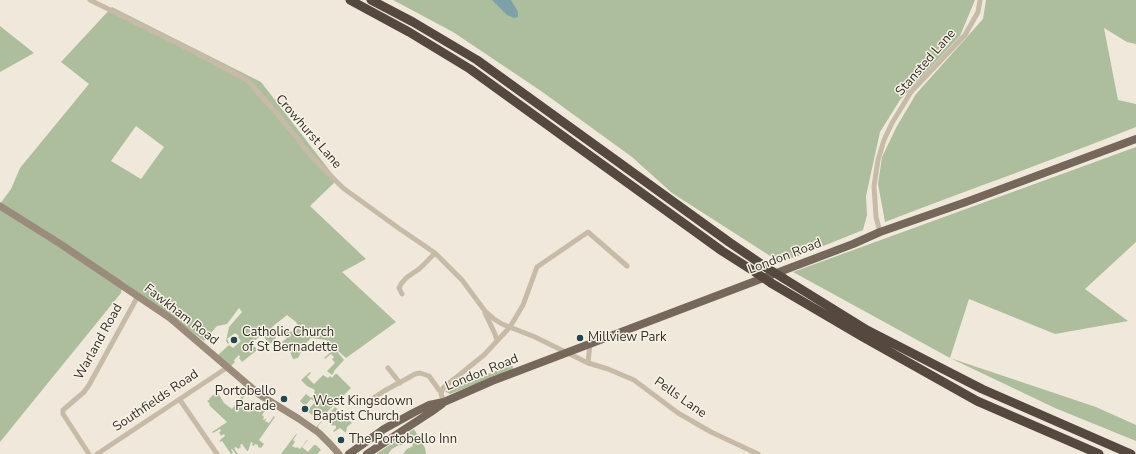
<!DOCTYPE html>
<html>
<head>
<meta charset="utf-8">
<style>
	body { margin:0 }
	canvas { display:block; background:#f0e9db }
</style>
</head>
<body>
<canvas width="1136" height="454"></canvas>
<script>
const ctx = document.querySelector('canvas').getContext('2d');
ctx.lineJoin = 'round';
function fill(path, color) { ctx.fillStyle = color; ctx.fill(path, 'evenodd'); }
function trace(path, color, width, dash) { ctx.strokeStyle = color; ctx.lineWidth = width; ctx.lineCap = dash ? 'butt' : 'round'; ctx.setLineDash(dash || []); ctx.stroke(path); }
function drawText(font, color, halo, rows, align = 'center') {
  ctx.font = font + ' "Nunito Sans",sans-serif'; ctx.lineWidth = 3; ctx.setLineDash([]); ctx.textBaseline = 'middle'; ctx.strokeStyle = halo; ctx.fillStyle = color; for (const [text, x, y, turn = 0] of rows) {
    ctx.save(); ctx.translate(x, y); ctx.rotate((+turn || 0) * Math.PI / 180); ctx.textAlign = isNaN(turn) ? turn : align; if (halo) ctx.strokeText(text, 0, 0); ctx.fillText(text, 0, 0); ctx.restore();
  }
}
const green = new Path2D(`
	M393,0H975L960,36L900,100L880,132L866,196L867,215L863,230L796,257L778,261L672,193L632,157L541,91L453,32Z
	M986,0H1136V44L1127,42L1104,28L1118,100L1136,104V127C1053,160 968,190 885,222L878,184L882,157L897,126L916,94L983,19Z
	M112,7L261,82L337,180L310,206L366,259L342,272L396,322L346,358L326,340L311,338L302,347L301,352L298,358L293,359L290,352L282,342L287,338L283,334L289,330L293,333L297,330L298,327L296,322L287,315L272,327L277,333L274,335L276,338L270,344L262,335L251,343L257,349L256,351L242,362L239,358L240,357L239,355L234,360L235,362L231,366L218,355L229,345L233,348L241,341L238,337L239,336L235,333L227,339L229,343L228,344L226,341L229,327L242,312L239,308L227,324L217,326L204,341L171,316L123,282L121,293L0,442V204L11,189L20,168L89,84L61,62ZM136,126L164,147L141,179L111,161Z
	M0,26L34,53L0,72Z
	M1136,147V242L1085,289L1128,321L1055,334L969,299L950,358L1096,407L1136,425V441L1055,408L950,358L793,272Z
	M333,350H336L344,360L334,371V372L332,375L327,371L335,363L332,359L334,357L331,354L325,359L324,358Z
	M512,365L513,367V370L450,394L446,392L445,391L463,383Z
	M310,372L311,373L307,377L314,384L323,375L328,378L330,376L332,378L335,374H337L351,388L319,420L307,411L315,402L311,399L305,406L300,401L306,394L311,398L315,394L314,393L315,390L307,386L301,380Z
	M218,393L224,403L232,409L243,395H245L241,401L248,406L252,401L255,403L253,407L260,412L263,408L266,410L262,415L264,417L263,419L264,420L267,418L265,421L269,423L274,416L275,417L259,440L264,444L261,448L258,447V445L255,444L254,446L252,445L253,443L251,442L248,451H247L242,444L240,445L241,447L238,449L236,447L234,448L238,454H236L232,449L231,450L233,453L231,454L222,441L219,442L221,439L225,436L224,434L221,436L219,432L221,431L220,429L213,433L212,432L227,422L209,405L210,404L207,401L210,399L209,398L212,397L211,396Z
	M335,407L352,423L347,427L346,433L340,428L334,432L333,431L336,428V426L334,425L333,426L324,419L318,426L319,431L316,427Z
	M414,429L425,448L426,454H403L407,449L413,446L412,443L409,440L402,445H399L392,449L388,454H376Z
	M296,434H297L293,440L295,442L292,446L296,448L297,447L300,449L307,440H308L302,447L308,452L314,445H316L321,450L317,454H281Z`);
const water = new Path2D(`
	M492,0H511L518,12V17L514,18L507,15Z`);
const street = new Path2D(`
	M90,0L193,51L247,80L280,117L313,158L343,188L397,227L435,253L462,280L485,311L494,319L502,324L535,337L588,363L608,369L634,380L678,413L711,432L758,454
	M880,232L876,217L874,186L878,160L884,140L892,123L911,92L965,35L978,12L980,0
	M402,294L399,288C403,278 411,275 419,269C425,264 430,258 435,253
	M485,313L495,334L497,341
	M588,363L590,344
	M388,368L400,383
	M180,400L217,454
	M369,401L384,391L408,378L415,374L420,373L429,376L439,390L441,391
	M444,402L441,394L443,388L484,355L510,327L523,305L537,267L588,232L627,266
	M89,454L63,414V410L84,392L89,385L138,296
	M97,454L228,367`);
const secondary = new Path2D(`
	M0,206L59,243L170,318L260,395L299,419L319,433L331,445L339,454`);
const primary = new Path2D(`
	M349,454L384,429L413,413L429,405L444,402L492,381L853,244L880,232L966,202L1136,139
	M367,454L411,425L431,412L442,404`);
const highway = new Path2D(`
	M350,0L409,32L470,69L722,251L755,272
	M371,0L413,22L477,60L729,242L767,268
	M783,278L867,330L982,389L1131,454
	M771,283L863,337L977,401L1099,454`);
const highwayBridge = new Path2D(`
	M767,268L783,278
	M755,272L771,283`);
const markers = [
	[580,338,4,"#204753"],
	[234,340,4,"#204753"],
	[284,399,4,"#204753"],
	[305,409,4,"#204753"],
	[341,440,4,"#204753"]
];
const streetNames = [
	["Stansted Lane",926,63,-49],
	["Crowhurst Lane",308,132,49],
	["London Road",785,257,-21],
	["Fawkham Road",181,315,38],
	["Warland Road",99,342,-61],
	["London Road",482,373,-22],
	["Pells Lane",680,398,35],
	["Southfields Road",156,401,-34]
];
const poiNames = [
	["Catholic Church",242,333],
	["of St Bernadette",242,348],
	["Millview Park",588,338],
	["Portobello",276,392,"right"],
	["Parade",276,407,"right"],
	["West Kingsdown",313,402],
	["Baptist Church",313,417],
	["The Portobello Inn",349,440]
];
fill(green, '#adbe9c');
fill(water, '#7ca1ab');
trace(street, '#c7bba8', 5);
trace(secondary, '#9a8b7a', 7);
trace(primary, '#75675a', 8);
trace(highway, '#55493f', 9);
trace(highwayBridge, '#55493f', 9);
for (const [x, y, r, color] of markers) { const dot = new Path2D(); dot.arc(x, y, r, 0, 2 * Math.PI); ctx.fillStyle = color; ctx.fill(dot); trace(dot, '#f8f3e7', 1.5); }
drawText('13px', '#342e28', '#f8f3e7', streetNames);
drawText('13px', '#342e28', '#f8f3e7', poiNames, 'left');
</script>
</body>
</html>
